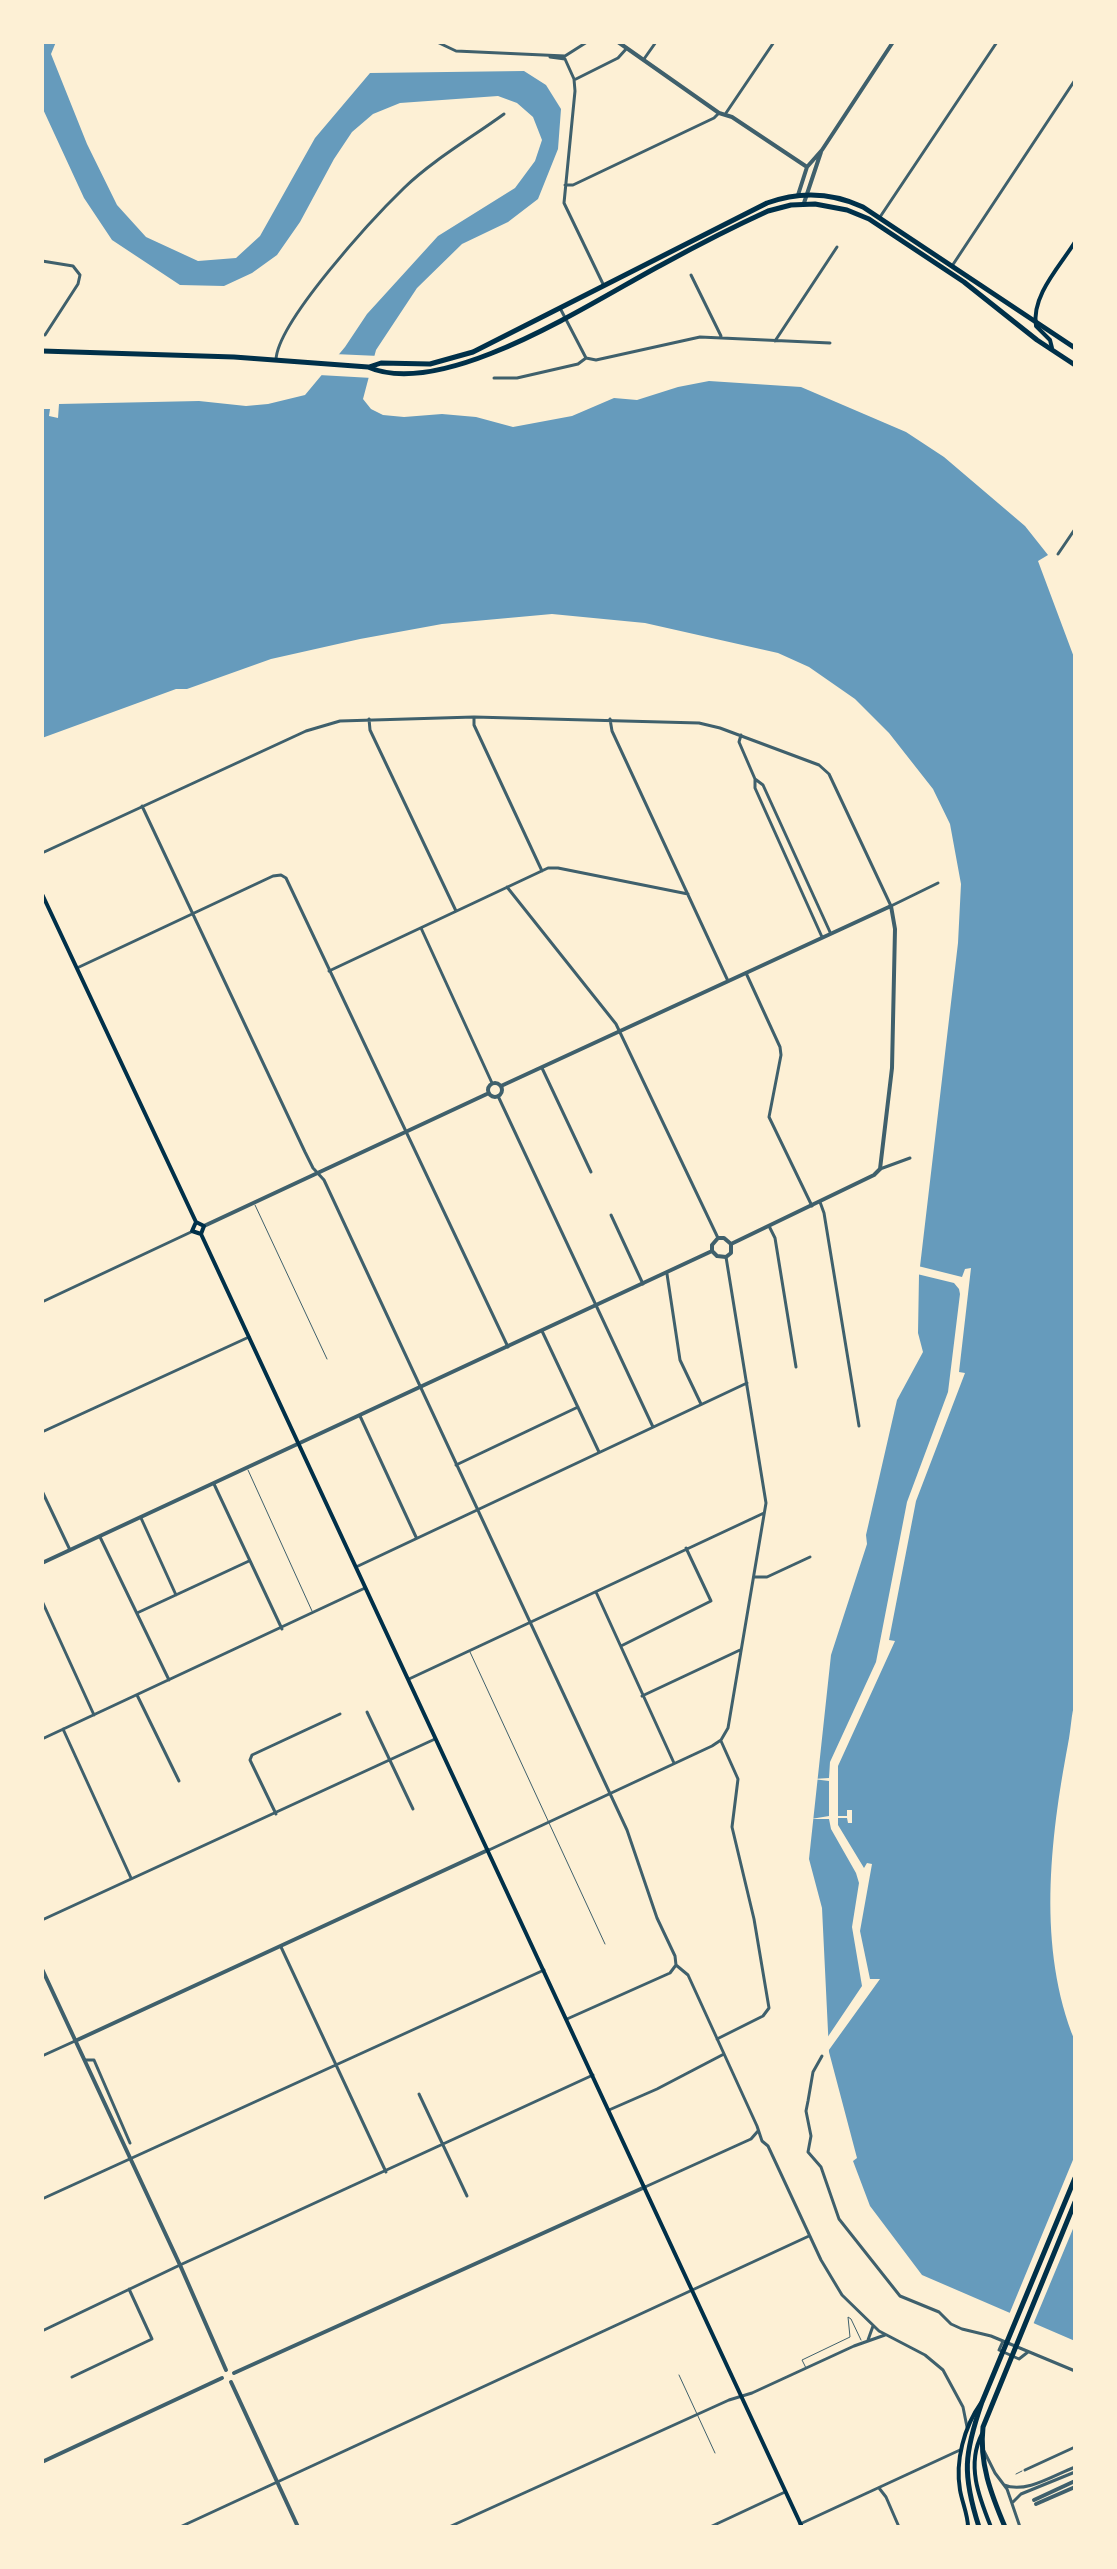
<!DOCTYPE html>
<html>
<head>
<meta charset="utf-8">
<style>
	body { margin:0 }
	#map { position:relative; width:1117px; height:2569px; overflow:hidden; background:#fdf0d5; font-family:"Fira Sans",sans-serif }
	canvas { display:block }
	.frame { position:absolute; inset:0; border:44px solid #fdf0d5; pointer-events:none }
</style>
</head>
<body>
<div id="map">
<canvas width="1117" height="2569"></canvas>
<div class="frame"></div>
</div>
<script>
const ctx = document.querySelector('canvas').getContext('2d');
ctx.lineJoin = 'round';
function fill(path, color) { ctx.fillStyle = color; ctx.fill(path, 'evenodd'); }
function trace(path, color, width, dash) { ctx.strokeStyle = color; ctx.lineWidth = width; ctx.lineCap = dash ? 'butt' : 'round'; ctx.setLineDash(dash || []); ctx.stroke(path); }
const water = new Path2D(`
	M42,42H56L51,54L87,144L117,205L146,237L198,261L236,258L260,236L315,138L370,73L524,71L546,85L561,109L558,149L538,199L508,222L462,244L417,288L376,350L363,399L371,409L383,415L404,417L442,414L476,417L513,427L572,416L614,398L637,400L678,387L709,381L801,387L906,432L944,457L1025,526L1048,555L1038,561L1075,660V1702C1071,1715 1071,1730 1068,1744C1050,1840 1037,1948 1075,2041V2341L922,2275L870,2206L853,2161L857,2158L829,2052L822,1908L809,1859L831,1655L867,1544L866,1535L897,1400L923,1352L918,1333L919,1275L958,943L961,884L950,824L933,789L889,733L855,699L809,667L778,653L645,623L552,614L442,624L360,639L271,659L187,689H176L42,738V409H50L49,416L58,418L59,404L199,401L246,406L268,404L305,395L345,347L367,314L438,236L515,188L535,161L542,140L533,117L517,103L498,96L400,103L373,114L352,132L334,159L300,222L277,255L252,273L224,286L180,285L112,240L84,198L42,107Z`);
const pier = new Path2D(`
	M334,354L379,356L372,378L319,375Z
	M918,1266L962,1277L965,1269L971,1268L959,1372L965,1373L916,1501L889,1640L895,1641L838,1766V1816H847V1810H852V1823H848L847,1818H838V1825L864,1868L867,1863L872,1864L860,1931L870,1979H880L826,2054L825,2041L862,1986L852,1927L859,1883L856,1873L831,1829L829,1819H811L829,1816V1781L813,1779L829,1778L830,1762L876,1662L907,1502L948,1392L960,1294L959,1289L954,1283L917,1274Z
	M1075,2155V2224L1032,2327L1008,2317Z`);
const service = new Path2D(`
	M255,1205L327,1359
	M248,1470L312,1611
	M470,1652L605,1944
	M806,2368L802,2360L850,2337L848,2317L851,2319L861,2340
	M679,2375L715,2453
	M1016,2474L1022,2471`);
const minor = new Path2D(`
	M437,42L456,51L565,56L587,42
	M550,57L565,59
	M565,59L574,79L575,91L564,203L604,286
	M644,59L656,42
	M574,80L618,58L627,48
	M726,113L774,42
	M565,185H573L714,118L719,113
	M880,217L997,42
	M42,261L73,266L80,275L78,284L45,335
	M952,266L1075,80
	M691,275L721,336
	M560,308L586,358
	M775,341L837,247
	M276,360C277,322 374,217 404,188C433,160 471,138 504,114
	M494,378H517L578,364L586,358L596,360L700,337L830,343
	M1058,554L1075,529
	M474,718V725L542,871
	M369,719L370,730L456,911
	M610,719L612,731L728,981
	M741,735L739,742L755,779V788L822,937
	M755,779L763,785L830,932
	M142,806L305,1152L313,1168L324,1180L627,1830L657,1918L675,1956L676,1965L688,1975L757,2126L762,2141L768,2146L821,2260L842,2295L879,2331L925,2355L943,2370L963,2407L967,2427
	M42,853L306,731L340,721L474,717L699,723L720,728L819,765L829,774L891,906L938,883
	M507,887L616,1024L718,1238
	M421,928L492,1083
	M77,968L273,876L281,875L286,878L508,1347
	M329,971L548,868H558L688,894
	M746,973L780,1047L781,1055L769,1117L812,1206
	M542,1068L591,1172
	M498,1096L653,1427
	M880,1169L910,1158
	M820,1202L824,1213L859,1426
	M611,1215L643,1284
	M769,1226L775,1238L796,1367
	M667,1274L680,1360L701,1404
	M42,1302L191,1232
	M542,1331L599,1452
	M360,1416L416,1537
	M42,1432L249,1337
	M456,1465L578,1407
	M214,1484L282,1629
	M42,1491L70,1550
	M141,1518L176,1595
	M100,1537L169,1680
	M356,1567L747,1383
	M755,1577H767L810,1557
	M596,1592L674,1763
	M42,1601L94,1715
	M137,1613L249,1561
	M621,1646L711,1601L686,1548
	M409,1679L764,1513
	M137,1695L179,1781
	M642,1696L740,1650
	M367,1712L413,1809
	M63,1729L131,1878
	M42,1739L365,1588
	M276,1814L250,1760L252,1755L340,1714
	M489,1850L712,1746L721,1740L728,1728L766,1503L726,1257
	M42,1920L435,1739
	M281,1947L386,2172
	M567,2019L670,1973L676,1965
	M717,2039L763,2016L769,2008L754,1919L732,1827L738,1779L721,1741
	M42,2056L75,2041
	M822,2056L813,2072L808,2101L806,2111L811,2136L808,2152L821,2167L839,2219L900,2296L939,2312L951,2324L962,2329L991,2336L1075,2371
	M85,2060H94L130,2143
	M419,2094L467,2196
	M609,2110L657,2089L724,2054
	M645,2187L751,2139L758,2131
	M42,2199L544,1970
	M42,2331L180,2265L593,2075
	M868,2340L873,2326
	M1003,2341L999,2350L1019,2359L1028,2352
	M72,2377L152,2339L129,2289
	M984,2451L995,2473L1007,2489L1020,2527
	M1025,2470L1075,2447
	M1004,2485C1026,2494 1054,2475 1075,2467
	M879,2488L886,2497L899,2527
	M1012,2503L1021,2494L1075,2472
	M800,2524L960,2450
	M180,2527L809,2236
	M449,2527L729,2400L752,2393L854,2346L885,2335
	M710,2527L785,2492`);
const tertiary = new Path2D(`
	M618,42L719,113L732,117L807,167
	M798,195L807,167L822,150L893,42
	M804,203L821,152
	M488 1090a7 7 0 1 1 14 0a7 7 0 1 1-14 0Z
	M501,1086L891,906L895,929L892,1068L880,1169L874,1175L731,1244
	M204,1226L489,1093
	M712,1251L717,1256L726,1257L731,1253V1244
	M712,1251V1245L718,1238H724L731,1244
	M42,1563L712,1251
	M42,1969L180,2265L226,2370
	M75,2041L488,1850
	M234,2373L645,2187
	M231,2382L298,2527
	M42,2462L222,2378
	M1034,2500L1075,2481
	M1036,2504L1075,2487`);
const secondary = new Path2D(`
	M1052,348L1050,340L1036,326C1031,296 1060,266 1075,242
	M42,894L196,1222
	M196,1222L204,1226L201,1234
	M196,1222L192,1231L201,1234
	M201,1234L802,2527
	M982,2434C966,2465 979,2497 991,2527
	M968,2527C968,2515 962,2502 960,2490C955,2461 964,2427 981,2403`);
const primary = new Path2D(`
	M42,351L234,357L368,367C445,401 596,299 665,263C698,245 733,227 768,211L791,205L815,204L847,210L869,219L964,282L1037,340L1075,365
	M369,367L381,363L430,364L473,352L767,203C800,191 831,192 863,207L1075,348`);
const trunk = new Path2D(`
	M979,2527C962,2474 964,2454 982,2402L1075,2178
	M1005,2527C991,2494 979,2463 983,2427L1075,2202`);
fill(water, '#669bbc');
fill(pier, '#fdf0d5');
trace(service, '#3f606c', 1);
trace(minor, '#3f606c', 3);
trace(tertiary, '#3f606c', 4);
trace(secondary, '#003049', 4);
trace(primary, '#003049', 5);
trace(trunk, '#003049', 5);
</script>
</body>
</html>
